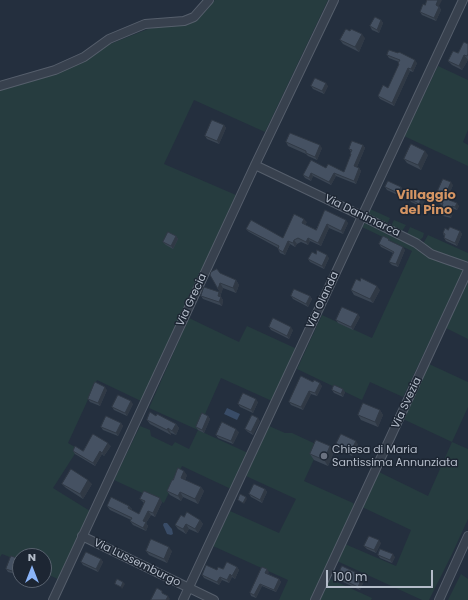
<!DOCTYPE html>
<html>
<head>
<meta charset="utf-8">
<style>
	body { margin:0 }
	#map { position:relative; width:468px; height:600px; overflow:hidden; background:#242f3e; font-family:Poppins,sans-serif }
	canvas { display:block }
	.north { position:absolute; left:12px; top:548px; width:40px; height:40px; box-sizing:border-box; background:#1d2633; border:1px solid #59626f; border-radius:50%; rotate:0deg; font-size:11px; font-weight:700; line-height:16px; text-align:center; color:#b4bcc9 }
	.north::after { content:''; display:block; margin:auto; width:14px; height:18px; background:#8ab4f8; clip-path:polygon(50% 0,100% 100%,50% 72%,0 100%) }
	.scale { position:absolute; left:326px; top:570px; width:107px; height:18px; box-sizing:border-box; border:2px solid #b4bcc9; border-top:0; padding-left:5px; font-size:12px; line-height:14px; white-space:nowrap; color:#b4bcc9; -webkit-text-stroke:3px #1d2633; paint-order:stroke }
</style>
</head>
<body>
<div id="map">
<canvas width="468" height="600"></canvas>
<div class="north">N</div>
<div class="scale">100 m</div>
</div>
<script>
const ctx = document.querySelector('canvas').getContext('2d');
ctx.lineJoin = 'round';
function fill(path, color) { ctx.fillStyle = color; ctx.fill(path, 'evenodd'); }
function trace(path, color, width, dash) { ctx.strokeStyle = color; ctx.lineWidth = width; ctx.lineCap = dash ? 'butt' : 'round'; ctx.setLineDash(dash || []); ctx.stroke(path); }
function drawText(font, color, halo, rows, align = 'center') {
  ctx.font = font + ' Poppins,sans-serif'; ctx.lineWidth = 3; ctx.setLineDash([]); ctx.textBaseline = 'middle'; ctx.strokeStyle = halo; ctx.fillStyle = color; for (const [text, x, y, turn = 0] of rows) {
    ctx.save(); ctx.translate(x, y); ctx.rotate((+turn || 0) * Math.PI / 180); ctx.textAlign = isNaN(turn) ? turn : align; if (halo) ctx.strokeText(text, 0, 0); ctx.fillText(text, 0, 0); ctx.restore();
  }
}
const green = new Path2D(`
	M215,0H328L265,132L194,100L164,164L236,195L141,401L97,380L68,443L78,449L53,488L90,511L58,579L44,573V556H20V561L2,554L0,557V89L55,74L82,63L110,44L148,29L185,23L202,12Z
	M438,66L468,80V130L463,142L468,145V166L404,136Z
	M370,209L390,218L387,224L369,216L368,213Z
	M394,220L406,225L402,231L391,226Z
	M367,222L464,269L403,397L370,382L362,400L297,369L322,315L372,338L412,251L362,227L365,223Z
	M410,227L424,233L423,237L419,241L407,234Z
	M428,235L468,253V261L465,262L436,253L424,244V242Z
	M468,282V339L446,328Z
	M189,318L239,342L247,326L297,349L272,401L221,378L198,430L248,453L231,489L182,466L164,503L114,480L140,426L150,430L151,436L172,446L175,442L189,449L198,430L149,408Z
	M429,364L468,382V407L452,442L468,449V519L452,554L429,600H422L337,561L345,544L396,566L411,530L362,507L379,472L428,496L452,442L403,419Z
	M269,426L285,433H292L320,446L304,481L353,503L354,505L312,600H279L288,580L213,546L230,511L279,533L296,499L246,476Z
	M461,574L468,579V600H448Z
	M330,579L372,598L371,600H320Z`);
const water = new Path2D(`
	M227,408L240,414L237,420L224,414Z
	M164,523H167C169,525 170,527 172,529L173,534L171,535L167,534L163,525Z`);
const street = new Path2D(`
	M0,86L55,70L84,57L109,39L145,24L184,21L194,17L209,0
	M255,165L362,216L416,243L431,254L445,259L468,267
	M82,536L214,600
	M53,600L255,165L334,0
	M183,600L463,0
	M315,600L468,270
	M439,600L468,536`);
const wall = new Path2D(`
	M425,5L439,6L441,10L436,21L422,15L420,12Z
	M381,20L383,23L379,33L372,30L370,26Z
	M365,38L359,52L343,44L340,40Z
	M468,44V60L462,70L452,65L448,61Z
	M387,55L417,63L413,72L410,71L394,106L380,99L378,96L388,88L399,64L398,63L399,62L389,58Z
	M311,86H328L324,94L313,89Z
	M224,125L226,128L219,144L207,139L205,136Z
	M286,142L322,148L317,160L308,156L306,154L288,146Z
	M363,145L365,148L357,167L359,168L361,171L356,184L336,176L331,185L313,176L311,181L305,178L303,175L326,168L344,172L351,155L350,154L351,152L349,149Z
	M428,155L421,170L407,163L404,159Z
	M453,185L447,199L459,206L457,210L454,209L451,218L443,216L440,213L442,205L438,203L435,197Z
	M385,187H401L403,190L400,196L387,190Z
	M424,194L426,197L422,207L411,202L409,199Z
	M325,210L348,223L343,234L329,228L321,246L310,241L308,245L301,242L297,244L295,247L290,244L285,255L280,253L278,249V248L249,232L246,229L283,238L307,222L305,225L316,230Z
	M448,230L460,231L462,234L457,246L446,241L444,238V236L443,233Z
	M176,236L178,239L173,249L166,245L163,242Z
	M389,239L390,241L405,250L398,267L392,265L389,262L393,253L381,247L379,244Z
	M316,254L329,258L324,269L310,262L308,259Z
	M221,274L236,280L239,285L236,293L223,288L221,294L218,289Z
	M351,290H380L373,303L354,295Z
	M219,292L221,295V297L223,300L222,306L203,299L201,296Z
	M291,296H310L312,299L308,307L293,299Z
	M360,317L353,330L338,323L336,320Z
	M269,327L293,330L289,339L271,330Z
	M301,376L322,386L317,396L311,394L303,410L291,405L289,402Z
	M107,390L100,406L90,402L88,399Z
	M332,390L345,392L343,397L334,393Z
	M258,402L253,413L240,407L238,404Z
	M133,404L127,416L114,410L112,407Z
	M380,410L383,415L378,427L361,420L358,415Z
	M156,416L176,424L179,428L176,435L171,433V435L150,424L147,420Z
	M208,416L210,419L204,433L198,430L196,427Z
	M260,421L253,435L248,432L245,429Z
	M121,423L123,426L118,436L103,430L101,427Z
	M239,432L233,444L218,438L216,435Z
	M358,444L352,456L337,449L335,446Z
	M111,446L104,456L102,454L95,466L75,454L73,451H83Z
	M330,446L334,452L328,466L314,460L310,454Z
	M187,475L185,480L201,487L204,491L198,504L183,497L181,501L170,495L167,491L173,480Z
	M62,484H92L83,499L66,488Z
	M265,489L267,492L262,503L251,497L249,494Z
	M140,499L162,502L155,517L151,515L146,523L148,526L146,531L133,525L130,521L131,520L110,510L107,506H129L132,509L131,510L139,514L144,503Z
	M184,517L200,520L203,524L198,533L189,529L186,534L178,529L175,525Z
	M381,543L376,553L367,549L364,546Z
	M146,551H172L167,563L149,555Z
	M378,555L395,557L392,563L380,558Z
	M101,559L103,562L98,572L83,565L81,562Z
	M19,561L15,574L8,572L6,569Z
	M237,567L239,570L235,579L232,577L229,583L222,580L219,585L204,578L202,575L217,570Z
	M269,572L268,574L279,579L281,582L276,592L262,586L256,598L251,596L250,593Z
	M359,574L361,577L360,579L363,583L360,590L339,580L337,577Z`);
const shadedWall = new Path2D(`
	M438,0H442L438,8L436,5Z
	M439,7L441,10L436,21L434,18Z
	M381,20L383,23L379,33L377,30Z
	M362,34L365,38L359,52L355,47Z
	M464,55L468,60L462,70L459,66Z
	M415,60L417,63L413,72L411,69Z
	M408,68L410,71L394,106L392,103Z
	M326,83L328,86L324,94L322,91Z
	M224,125L226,128L219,144L217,141Z
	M320,145L322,148L317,160L315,157Z
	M363,145L365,148L356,169L354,166Z
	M425,151L428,155L421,170L418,165Z
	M359,168L361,171L356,184L354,181Z
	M311,173L313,176L311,181L309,178Z
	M334,173L336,176L331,185L329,182Z
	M451,182L453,185L446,201L444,198Z
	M401,187L403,190L400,196L398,193Z
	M424,194L426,197L422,207L419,204Z
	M457,203L459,206L457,210L455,207Z
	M452,206L454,209L451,218L449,215Z
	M304,219L307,222L304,227L302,223Z
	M346,220L348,223L343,234L341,231Z
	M327,224L329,228L321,246L318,243Z
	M460,231L462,234L457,246L455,243Z
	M176,236L178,239L173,249L171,246Z
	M308,238L310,241L308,245L306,242Z
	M294,240L297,244L295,247L293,243Z
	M288,241L290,244L285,255L283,252Z
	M403,247L405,250L398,267L396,264Z
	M327,255L329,258L324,269L322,266Z
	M236,280L239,285L236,293L233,288Z
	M220,283L223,288L221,294L218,289Z
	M377,286L380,290L373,303L370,299Z
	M219,292L221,295L220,299L218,296Z
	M310,296L312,299L308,307L306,304Z
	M221,297L223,300L222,306L219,302Z
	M358,314L360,317L353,330L351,327Z
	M291,327L293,330L289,339L287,336Z
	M320,383L322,386L317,396L315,393Z
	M105,387L107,390L100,406L98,403Z
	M343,389L345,392L343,397L341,394Z
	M309,391L311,394L303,410L301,407Z
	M256,399L258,402L253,413L251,410Z
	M131,401L133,404L127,416L125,413Z
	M380,410L383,415L378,427L375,422Z
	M208,416L210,419L204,433L202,430Z
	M258,418L260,421L253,435L251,432Z
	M121,423L123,426L118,436L116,433Z
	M176,424L179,428L176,435L172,431Z
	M168,428L171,433V435L167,430Z
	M236,429L239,432L233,444L231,441Z
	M356,441L358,444L352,456L350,453Z
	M108,443L111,446L104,456L102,453Z
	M330,446L334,452L328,466L324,460Z
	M100,451L102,454L95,466L93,463Z
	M184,471L187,475L184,482L181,478Z
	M88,480L92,484L83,499L80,494Z
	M201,487L204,491L198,504L195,499Z
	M265,489L267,492L262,503L260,500Z
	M180,492L183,497L181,501L178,496Z
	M246,497L247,499L244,504L243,503Z
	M160,498L162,502L155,517L153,513Z
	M129,506L132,509L130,512L128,508Z
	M148,511L151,515L146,523L148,526L146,531L143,528V521Z
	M200,520L203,524L198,533L195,529Z
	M186,524L189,529L186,534L183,529Z
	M379,540L381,543L376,553L374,550Z
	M169,547L172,551L167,563L164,559Z
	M393,554L395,557L392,563L390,560Z
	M17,558L19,561L15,574L12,571Z
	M101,559L103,562L98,572L96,569Z
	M237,567L239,570L235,579L232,576Z
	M267,569L269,572L267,576L265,573Z
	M230,574L232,577L229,583L227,580Z
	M359,574L361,577L359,581L357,578Z
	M220,577L222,580L219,585L217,582Z
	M279,579L281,582L276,592L274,590Z
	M361,580L363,583L360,590L358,587Z
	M123,582L125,584L122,589L121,587Z
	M260,584L262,586L256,598L254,595Z
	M168,596L170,599L169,600H166Z`);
const building = new Path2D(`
	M427,0H438L436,5L439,7L434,18L420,12L423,4L425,5Z
	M375,17L381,20L377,30L370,26Z
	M346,29L350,31L351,29L362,34L355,47L340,40Z
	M464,42L468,44V54L467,56L464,55L459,66L448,61L453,51L458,53Z
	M389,50L398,53L399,52L415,60L411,69L408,68L392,103L378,96L383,85L388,88L399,64L398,63L400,60L387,55Z
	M315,78L326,83L322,91L311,86Z
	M212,120L224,125L217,141L205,136Z
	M290,133L320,145L315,157L306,153V151L286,142Z
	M352,141L363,145L354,166L359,168L354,181L334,173L329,182L311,173L309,178L303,175L311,160L326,168L328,164L344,172L351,154H350L352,150L349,149Z
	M411,144L425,151L418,165L404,159Z
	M443,179L451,182L444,198L457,203L455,207L452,206L449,215L440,213L443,203L436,200L437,198L435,197Z
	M388,181L401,187L398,193L385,187Z
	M414,189L424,194L419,204L409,199Z
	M325,210L346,220L341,231L327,224L318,243L308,238L306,242L298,238L294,240L293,243L288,241L283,252L278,249L279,246L246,229L251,220L283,238L294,214L304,219L302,223L316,230Z
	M450,227L460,231L455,243L444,238L445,234L443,233L445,228L448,230Z
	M168,232L176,236L171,246L163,242Z
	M383,236L389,239L388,240L403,247L396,264L389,262L394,252L379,244Z
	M317,250L327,255L322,266L308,259L312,252L316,254Z
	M217,269L220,273L236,280L233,288L220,283L218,289L210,275L211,272Z
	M361,278L377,286L370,299L351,290L356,279L360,281Z
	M204,287L219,292L218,296L221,297L219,302L201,296Z
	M294,289L310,296L306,304L291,296Z
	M342,307L358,314L351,327L336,320Z
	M273,318L291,327L287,336L269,327Z
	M301,376L313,382L314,380L320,383L315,393L309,391L301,407L289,402Z
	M95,382L105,387L98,403L88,399Z
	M334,385L343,389L341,394L332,390Z
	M243,393L256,399L251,410L238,404Z
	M118,395L131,401L125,413L112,407Z
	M363,403L380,410L375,422L358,415Z
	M150,412L156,416L157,414L176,424L172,431L168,428L167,430L147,420Z
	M202,413L208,416L202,430L196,427Z
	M252,415L258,418L251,432L245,429Z
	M106,416L121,423L116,433L101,427Z
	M222,422L236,429L231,441L216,435Z
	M93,434L108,443L102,453L100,451L93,463L73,451L75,446L83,451Z
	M341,434L356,441L350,453L335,446Z
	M316,440L330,446L324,460L310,454Z
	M178,468L184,471L181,478L201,487L195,499L180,492L178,496L167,491L172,480H173Z
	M71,469L88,480L80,494L62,484Z
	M254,484L265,489L260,500L249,494Z
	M144,491L160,498L153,513L148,511L143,521L146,522L143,528L130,521L132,518L107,506L111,497L129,506L128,508L139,514L145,501L140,499Z
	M240,494L246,497L243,503L238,500Z
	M187,512L200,520L195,529L186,524L183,529L175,525L181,515L184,517Z
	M369,536L379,540L374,550L364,546Z
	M151,539L169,547L164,559L146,551Z
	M380,549L393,554L390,560L378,555Z
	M86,552L101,559L96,569L81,562Z
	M11,556L17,558L12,571L6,569Z
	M227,562L237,567L232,576L230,574L227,580L220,577L217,582L202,575L206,565L217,570L218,567L223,569Z
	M342,566L359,574L357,578L361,580L358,587L337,577Z
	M262,567L267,569L265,573L279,579L274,590L260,584L254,595L250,593Z
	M117,579L123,582L121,587L115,584Z
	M157,588L162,591V593L168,596L166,600H151Z`);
const markers = [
	[324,456,4,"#6b7280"]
];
const streetNames = [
	["Via Danimarca",362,216,26],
	["Via Grecia",192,300,-65],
	["Via Olanda",323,300,-65],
	["Via Svezia",407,403,-65],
	["Via Lussemburgo",137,563,26]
];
const poiNames = [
	["Chiesa di Maria",332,450],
	["Santissima Annunziata",332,463]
];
const quarterNames = [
	["Villaggio",426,196],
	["del Pino",426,211]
];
fill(green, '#263c3f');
fill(water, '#394c67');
trace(street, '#565f6c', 10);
trace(street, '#38414e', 8);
fill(wall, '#3b4654');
fill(shadedWall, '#303945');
fill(building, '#455162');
trace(building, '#303945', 1);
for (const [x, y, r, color] of markers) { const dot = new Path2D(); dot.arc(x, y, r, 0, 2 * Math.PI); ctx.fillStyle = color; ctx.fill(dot); trace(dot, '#1d2633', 1.5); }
drawText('11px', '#b4bcc9', '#1d2633', streetNames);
drawText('11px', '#b4bcc9', '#1d2633', poiNames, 'left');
drawText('bold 13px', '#d59563', '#1d2633', quarterNames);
</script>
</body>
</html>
